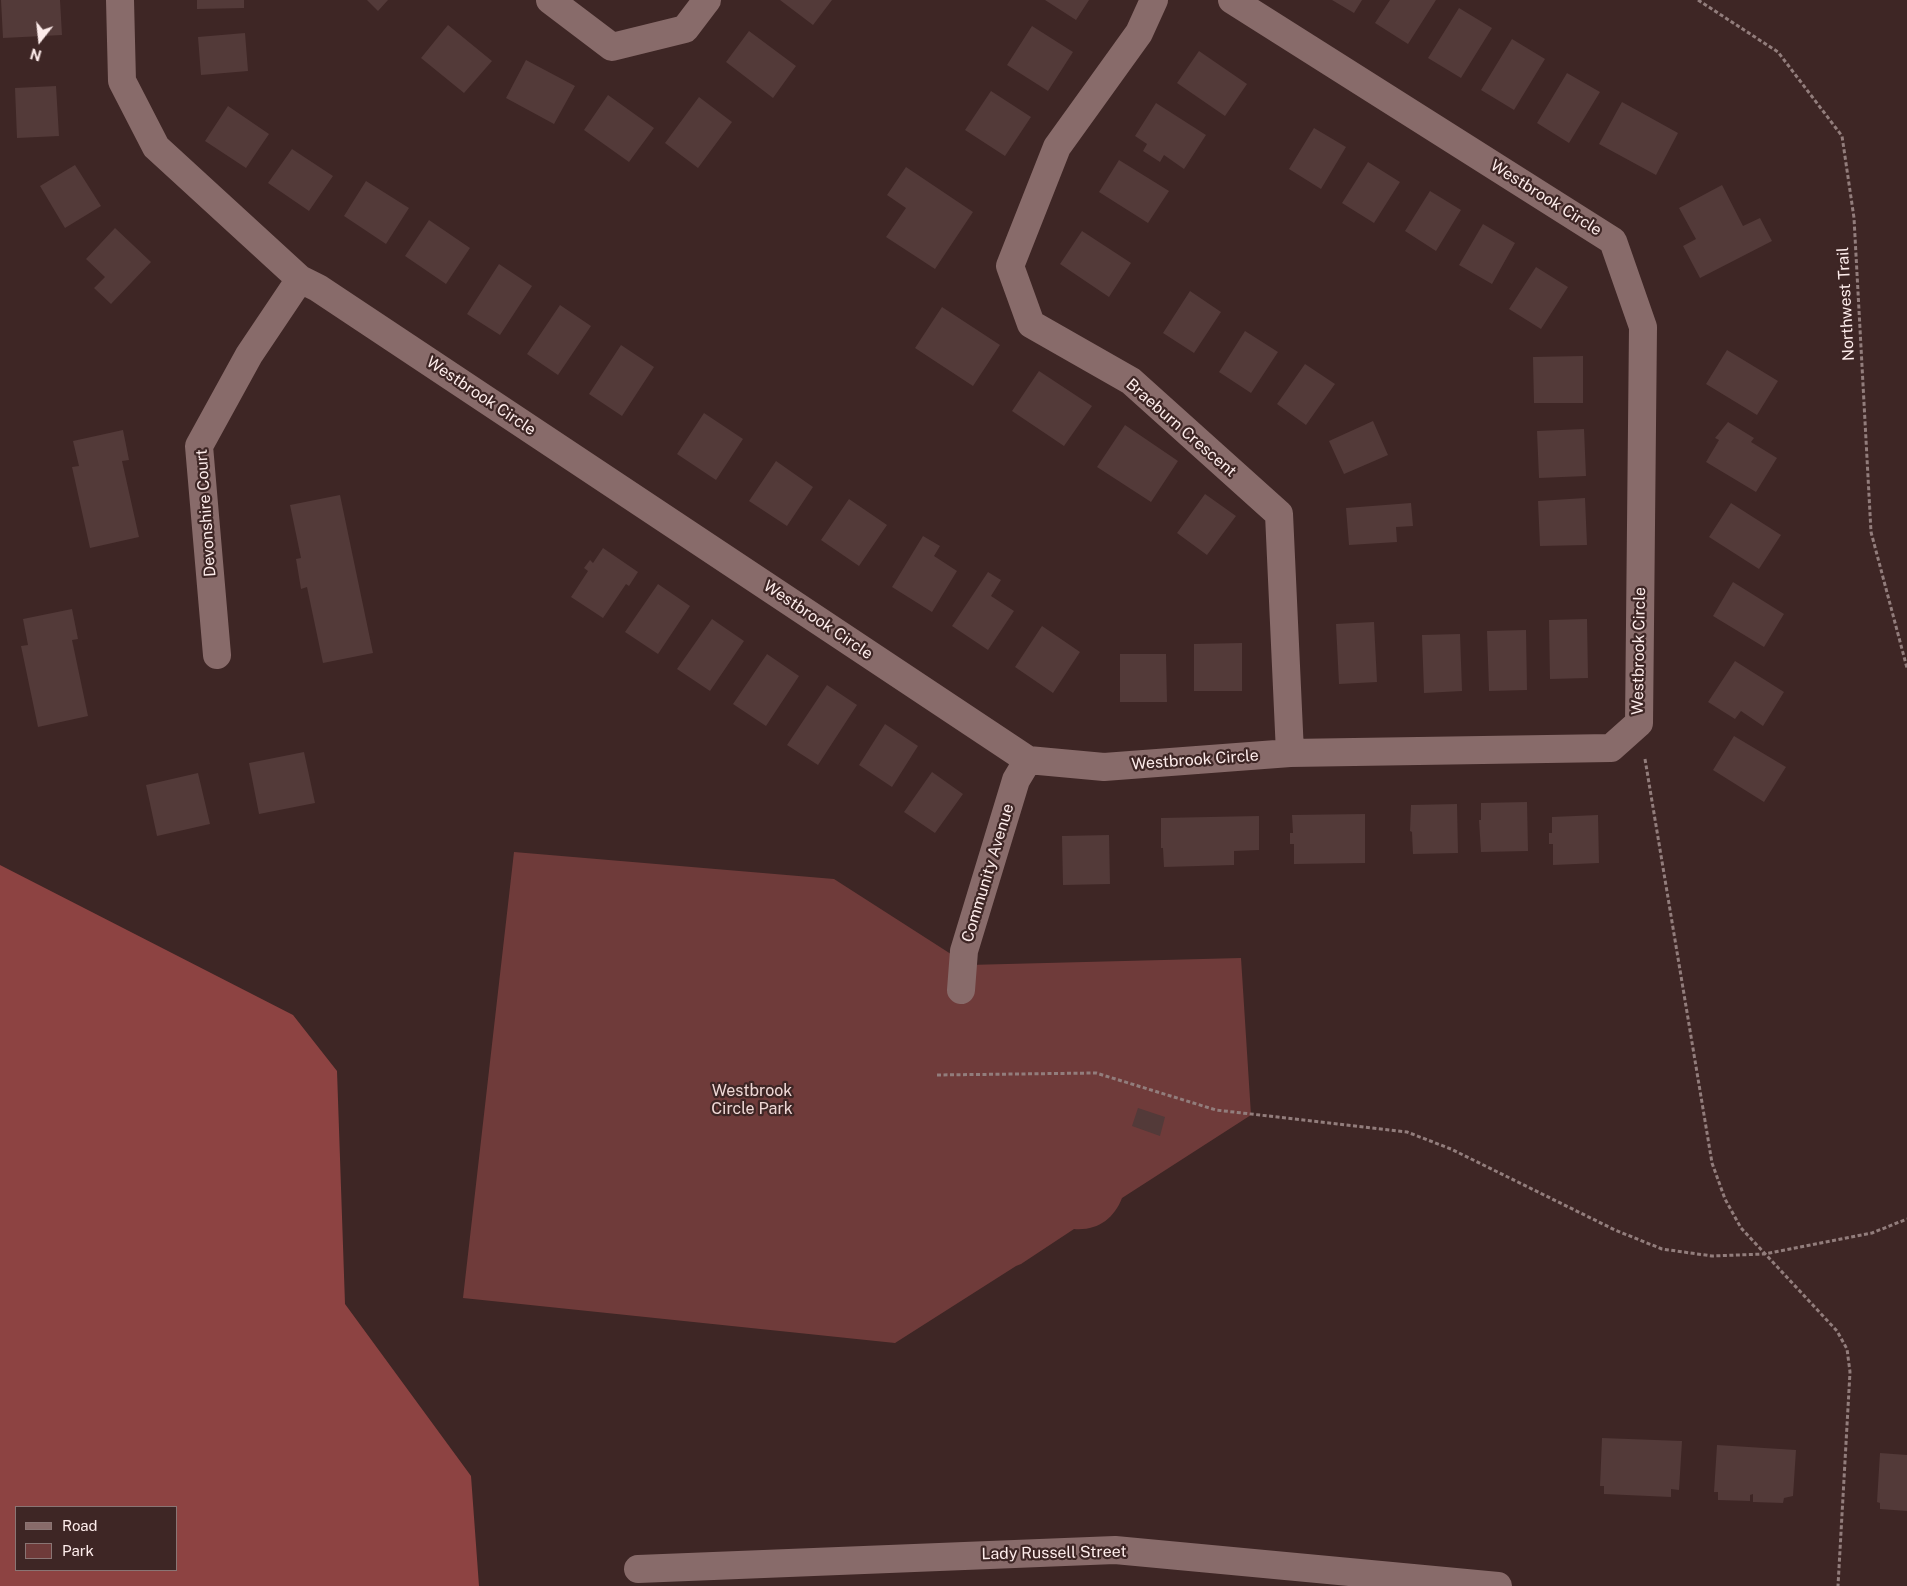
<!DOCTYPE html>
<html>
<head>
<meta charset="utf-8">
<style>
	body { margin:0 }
	#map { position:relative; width:1907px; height:1586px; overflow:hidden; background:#3e2625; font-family:"Public Sans",sans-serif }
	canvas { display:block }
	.legend { position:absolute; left:15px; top:1506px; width:162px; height:65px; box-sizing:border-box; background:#3e2625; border:1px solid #8a7574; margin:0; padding:6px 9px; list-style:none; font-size:15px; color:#fdeceb }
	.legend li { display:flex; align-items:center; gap:10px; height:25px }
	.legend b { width:25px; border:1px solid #8a7574 }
	.north { position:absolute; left:15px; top:15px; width:50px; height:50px; -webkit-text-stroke:4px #3e2625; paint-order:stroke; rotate:196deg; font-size:14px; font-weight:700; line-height:20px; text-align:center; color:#fdeceb }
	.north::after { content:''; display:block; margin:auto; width:18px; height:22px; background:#fdeceb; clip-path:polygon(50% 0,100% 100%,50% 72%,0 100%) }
</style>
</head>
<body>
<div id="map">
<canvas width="1907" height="1586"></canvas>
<ul class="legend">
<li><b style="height:6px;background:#886b6a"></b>Road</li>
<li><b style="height:14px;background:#6f3b3a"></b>Park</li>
</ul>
<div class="north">N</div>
</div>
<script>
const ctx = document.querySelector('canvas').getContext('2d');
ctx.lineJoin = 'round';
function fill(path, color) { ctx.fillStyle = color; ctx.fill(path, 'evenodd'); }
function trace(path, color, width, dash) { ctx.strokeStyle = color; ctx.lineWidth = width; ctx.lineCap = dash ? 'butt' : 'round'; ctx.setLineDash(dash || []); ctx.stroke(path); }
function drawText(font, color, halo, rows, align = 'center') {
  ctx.font = font + ' "Public Sans",sans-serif'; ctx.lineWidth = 4.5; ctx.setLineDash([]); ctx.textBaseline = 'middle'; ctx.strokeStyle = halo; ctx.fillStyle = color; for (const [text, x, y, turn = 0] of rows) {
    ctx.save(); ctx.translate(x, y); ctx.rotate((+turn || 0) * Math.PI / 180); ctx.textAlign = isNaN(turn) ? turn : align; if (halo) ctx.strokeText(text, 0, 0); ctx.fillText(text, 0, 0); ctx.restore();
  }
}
const green = new Path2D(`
	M514,852L834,879L968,965L1241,958L1251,1115L1122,1198C1114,1219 1097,1231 1074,1229L1021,1264L1016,1266L895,1343L463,1298Z`);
const forest = new Path2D(`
	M0,865L293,1015L337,1071L345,1304L471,1476L479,1586H0ZM16,1507H176V1570H16Z`);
const building = new Path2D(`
	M1,0H60L62,35L3,38Z
	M197,0H244V8L197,9Z
	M367,0H388L378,11Z
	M780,0H832L813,25Z
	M1045,0H1089L1076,20Z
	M1332,0H1362L1354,13Z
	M1390,0H1436L1408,44L1375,23Z
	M1459,8L1492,28L1461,78L1428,58Z
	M448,25L492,61L464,93L421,58Z
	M1032,26L1073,52L1048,91L1007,65Z
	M749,31L796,66L773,98L726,62Z
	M245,33L248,71L201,75L198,37Z
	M1512,39L1545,59L1514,110L1481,90Z
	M1199,51L1247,84L1225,116L1177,83Z
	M526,60L575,86L554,124L506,98Z
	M1567,73L1600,92L1569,143L1537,123Z
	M56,86L59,136L17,138L15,88Z
	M991,91L1031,117L1005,156L965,130Z
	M608,95L654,128L629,162L584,130Z
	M699,97L732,122L698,168L665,143Z
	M1622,102L1678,133L1656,175L1599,144Z
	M1156,103L1206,135L1184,169L1164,155L1160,162L1143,151L1147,144L1135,136Z
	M228,106L269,134L246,168L205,141Z
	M1314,128L1346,147L1321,189L1289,169Z
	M292,149L333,176L309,211L268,183Z
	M1119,160L1169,191L1148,223L1099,192Z
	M1368,162L1400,182L1374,223L1342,203Z
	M75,165L101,206L65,228L40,186Z
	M906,167L973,212L935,269L886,237L906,208L887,195Z
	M366,181L409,208L386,244L344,216Z
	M1722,185L1743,226L1760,218L1772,241L1700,278L1683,246L1696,239L1679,208Z
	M1430,191L1461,210L1436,251L1405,231Z
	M429,220L470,248L446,284L405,256Z
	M1483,224L1515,243L1492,284L1459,265Z
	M115,228L151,262L111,304L94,288L105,277L86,259Z
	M1082,231L1131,263L1109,297L1060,264Z
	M499,264L532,286L500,335L467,314Z
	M1536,267L1568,287L1541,329L1509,309Z
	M1190,291L1221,312L1194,353L1163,333Z
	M560,305L591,326L558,375L527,354Z
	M942,307L1000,345L973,386L915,348Z
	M1245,331L1278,352L1251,393L1219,372Z
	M621,345L654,367L622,416L589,394Z
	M1727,350L1778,381L1757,415L1706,384Z
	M1583,356V403H1534L1533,357Z
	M1305,364L1335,384L1306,425L1277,404Z
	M1039,371L1092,406L1064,446L1012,411Z
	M704,413L743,439L716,480L677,454Z
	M1373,421L1388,455L1344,474L1329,441Z
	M1728,422L1754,438L1751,442L1777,458L1756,492L1706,462L1719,440L1715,438Z
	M1125,425L1178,461L1151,502L1097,467Z
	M1584,429L1586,476L1539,478L1537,431Z
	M123,430L129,460L122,461L139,537L90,548L72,467L79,466L73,441Z
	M776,461L813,487L787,526L749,501Z
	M1205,494L1236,516L1207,555L1177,533Z
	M340,495L373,653L323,663L307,587L301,589L296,559L301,558L290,505Z
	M1585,498L1587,545L1540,546L1538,501Z
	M849,499L887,525L859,566L821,540Z
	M1411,503L1413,526L1396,527L1397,542L1349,545L1346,508Z
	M1731,503L1781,535L1759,569L1709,537Z
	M923,536L940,546L934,556L957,571L932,612L892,587Z
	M603,548L638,572L629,586L626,584L603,618L571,597L588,571L584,568L590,560L593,563Z
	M988,572L1001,580L991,596L1014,611L988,650L952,626Z
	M1733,582L1784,614L1764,647L1713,616Z
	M658,584L690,606L658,654L625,632Z
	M72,609L78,639L72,640L88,716L38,727L21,646L28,645L23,619Z
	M712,619L744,641L710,691L677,669Z
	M1587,619L1588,678L1550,679L1549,620Z
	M1374,622L1377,682L1339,684L1336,624Z
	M1042,626L1080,652L1053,693L1015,667Z
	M1526,630L1527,690L1489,691L1487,631Z
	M1460,634L1462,691L1424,693L1422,635Z
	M1242,643V691H1194V644Z
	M767,654L799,676L766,726L733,704Z
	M1120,654H1166L1167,702H1120Z
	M1735,661L1784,692L1763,726L1741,711L1735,719L1708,702Z
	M827,685L857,705L818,765L787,745Z
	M885,724L918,746L892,787L859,765Z
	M1734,736L1786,767L1764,802L1713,770Z
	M304,752L315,803L259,814L249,763Z
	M932,772L963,794L935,833L904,812Z
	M198,773L210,824L157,836L146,785Z
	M1527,802L1528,851L1481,852L1479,820H1481V803Z
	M1457,804L1458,853L1413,854L1412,832L1410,831L1411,805Z
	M1365,814V863L1294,864V844H1290V833H1293L1292,815Z
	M1598,815L1599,863L1553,865V844H1549V833H1552V817Z
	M1259,816V850L1234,851V865L1164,867L1163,848H1161V818Z
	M1109,835L1110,884L1063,885L1062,836Z
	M1138,1108L1165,1117L1160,1136L1132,1126Z
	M1602,1438L1682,1441L1679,1490L1671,1489V1497L1604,1494V1486H1600Z
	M1717,1445L1796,1450L1793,1496L1784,1498L1783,1503L1753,1502V1494L1750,1495V1501L1718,1500V1492H1714Z
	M1880,1453L1907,1455V1511L1880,1509V1503L1877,1502Z`);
const path = new Path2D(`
	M1698,0L1778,52L1842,136L1854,218L1871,532L1907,668
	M1645,759L1712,1163L1725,1199L1741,1228L1837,1331L1847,1349L1850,1372L1838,1586
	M937,1075L1096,1073L1216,1110L1407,1132L1451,1149L1615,1230L1662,1249L1712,1256L1764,1254L1872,1233L1907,1219`);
const street = new Path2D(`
	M120,0L122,81L156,147L300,279L318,288L1028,760L1104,767L1290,753L1611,748L1639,723L1643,327L1613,241L1232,0
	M550,0L612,47L685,29L707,0
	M1154,0L1139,33L1057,147L1010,266L1031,324L1131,381L1279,514L1290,753
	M217,655L199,446L249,355L300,279
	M961,990L964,951L1016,780L1028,760
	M638,1569L1115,1550L1498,1586`);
const streetNames = [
	["Westbrook Circle",1546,198,32],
	["Northwest Trail",1846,304,-93],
	["Westbrook Circle",481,396,34],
	["Braeburn Crescent",1181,428,41],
	["Devonshire Court",206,513,-94],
	["Westbrook Circle",818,620,34],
	["Westbrook Circle",1639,651,-89],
	["Westbrook Circle",1195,760,-4],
	["Community Avenue",988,873,-73],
	["Lady Russell Street",1054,1553,-1]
];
const parkNames = [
	["Westbrook",752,1091],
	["Circle Park",752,1109]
];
fill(green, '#6f3b3a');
fill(forest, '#8d4342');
fill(building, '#533a39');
trace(path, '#927d7c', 3, [4, 2.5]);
trace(street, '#886b6a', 28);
drawText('16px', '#fdeceb', '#3e2625', streetNames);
drawText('16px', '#efd8d6', '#3e2625', parkNames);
</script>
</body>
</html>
